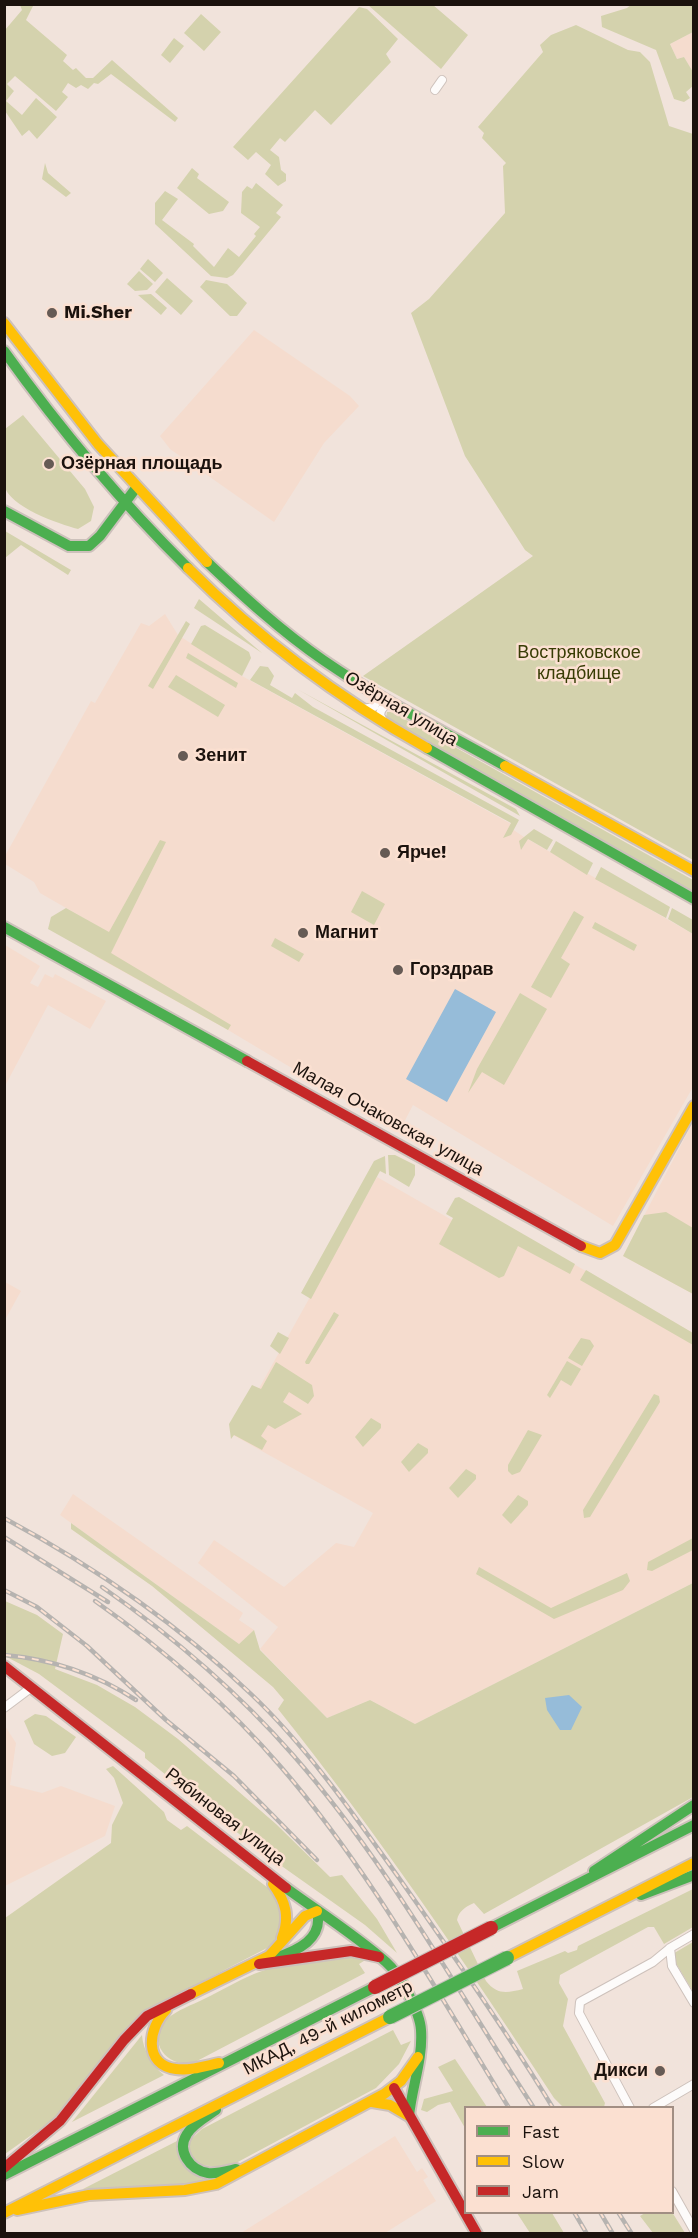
<!DOCTYPE html>
<html>
<head>
<meta charset="utf-8">
<style>
	body { margin:0 }
	#map { position:relative; width:698px; height:2238px; overflow:hidden; background:#f1e3db; font-family:"Work Sans",sans-serif }
	canvas { display:block }
	.frame { position:absolute; inset:0; border:6px solid #1b120d; pointer-events:none }
	.legend { position:absolute; left:464px; top:2106px; width:210px; height:108px; box-sizing:border-box; background:#fbe0d1; border:2px solid #a18e83; margin:0; padding:8px 10px; list-style:none; font-size:18px; color:#1b120d }
	.legend li { display:flex; align-items:center; gap:12px; height:30px }
	.legend b { width:30px; border:2px solid #a18e83 }
</style>
</head>
<body>
<div id="map">
<canvas width="698" height="2238"></canvas>
<div class="frame"></div>
<ul class="legend">
<li><b style="height:8px;background:#4caf50"></b>Fast</li>
<li><b style="height:8px;background:#ffc107"></b>Slow</li>
<li><b style="height:8px;background:#c62828"></b>Jam</li>
</ul>
</div>
<script>
const ctx = document.querySelector('canvas').getContext('2d');
ctx.lineJoin = 'round';
function fill(path, color) { ctx.fillStyle = color; ctx.fill(path, 'evenodd'); }
function trace(path, color, width, dash) { ctx.strokeStyle = color; ctx.lineWidth = width; ctx.lineCap = dash ? 'butt' : 'round'; ctx.setLineDash(dash || []); ctx.stroke(path); }
function drawText(font, color, halo, rows, align = 'center') {
  ctx.font = font + ' "Work Sans",sans-serif'; ctx.lineWidth = 5; ctx.setLineDash([]); ctx.textBaseline = 'middle'; ctx.strokeStyle = halo; ctx.fillStyle = color; for (const [text, x, y, turn = 0] of rows) {
    ctx.save(); ctx.translate(x, y); ctx.rotate((+turn || 0) * Math.PI / 180); ctx.textAlign = isNaN(turn) ? turn : align; if (halo) ctx.strokeText(text, 0, 0); ctx.fillText(text, 0, 0); ctx.restore();
  }
}
const built = new Path2D(`
	M693,32V72L684,57L677,59L670,44Z
	M254,330L350,396L359,406L324,443L274,522L170,449L160,436Z
	M165,614L178,635L242,676L511,824L509,827L524,837L693,934V1087L613,1226L413,1105L399,1132L228,1030L95,956L108,932L40,893L34,882L5,864V856L91,701L95,703L141,623L149,626Z
	M5,945L40,966L30,983L38,987L45,974L53,978L55,974L106,1001L90,1029L48,1005L5,1086Z
	M693,1122V1294L623,1256Z
	M377,1177L452,1220L463,1200L693,1333V1583L415,1724L370,1700L327,1718L260,1649L278,1627L198,1563L214,1540L284,1587L336,1543L354,1547L373,1513L233,1435Z
	M5,1282L21,1291L5,1320Z
	M73,1494L243,1613L239,1620L254,1630L239,1644L60,1515Z
	M5,1726L16,1743L10,1785L42,1793L61,1786L115,1806L105,1836L5,1886Z
	M395,2136L417,2172L422,2168L428,2177L423,2180L436,2201L385,2233H241Z`);
const green = new Path2D(`
	M34,4L26,20L67,55L63,61L73,70L76,68L86,78H93L112,60L178,118L175,122L111,74L98,84L94,83L88,89L81,85L76,88L68,83L62,92L68,97L56,111L15,76L7,84L14,91L6,101L22,115L36,98L57,117L37,139L29,130L22,136L5,111V30L22,10L20,5Z
	M632,4L693,5V32L670,44L677,59L684,57L693,72V86L686,92L690,98L684,102L674,99L656,50L602,27L601,16L627,8Z
	M368,5H433L468,35L441,69Z
	M359,7L367,9L398,39L386,54L391,62L331,125L315,110L285,142L280,138L270,150L279,157L281,170L286,174V181L278,186L265,174L271,165L256,152L248,160L233,147Z
	M201,14L221,32L204,51L184,33Z
	M576,25L628,50L640,52L650,62L669,126L693,134V860L363,676L533,556L525,550L465,456L411,313L429,299L505,213L503,166L506,163L482,138L484,133L478,127L543,52L540,45L551,35Z
	M174,38L184,46L170,63L161,55Z
	M45,163L48,173L71,193L66,197L42,179Z
	M192,168L199,174L197,178L229,202L223,211L209,214L177,188Z
	M256,183L283,205L276,213L281,217L233,275L227,278L211,276L155,224V203L165,191L178,199L162,220L194,244L193,246L214,267L228,248L239,257L256,236L254,234L260,227L241,213L242,192L247,186L252,189Z
	M148,259L163,273L155,282L140,269Z
	M139,271L153,284L147,290L135,291L127,284Z
	M167,278L193,301L181,315L155,292Z
	M206,280L227,284L247,303L237,316H230L200,287Z
	M151,294L167,308L161,315L138,295Z
	M23,415L85,489L94,507L91,521L78,529C59,524 9,507 4,485C1,468 4,447 5,429Z
	M5,531L71,570L68,575L21,545L5,558Z
	M199,599L262,653L194,608Z
	M186,621L190,624L153,689L148,686Z
	M205,625L249,652L251,658L242,676L191,644L201,626Z
	M188,653L238,683L236,688L186,658Z
	M260,666L268,667L274,676L270,685L292,698L295,693L313,707L519,820L511,835L503,838L511,823L250,680Z
	M176,675L225,705L218,717L168,687Z
	M297,689L516,809L520,816Z
	M387,712H392L693,880V894L386,718Z
	M534,829L553,840L547,850L528,839L521,850L519,841Z
	M160,840L166,842L111,953L231,1025L228,1030L48,929L51,917L66,908L109,932Z
	M556,841L593,863L587,875L550,852Z
	M601,867L670,907L666,918L595,879Z
	M362,891L385,904L374,925L351,912Z
	M672,908L693,920V934L668,919Z
	M574,911L584,917L561,958L570,964L551,998L531,987Z
	M595,922L637,945L634,951L592,928Z
	M275,938L304,954L299,962L271,946Z
	M520,993L547,1009L504,1085L482,1072L468,1093L477,1069Z
	M388,1155H395L415,1165V1175L409,1187L389,1175Z
	M385,1156L386,1174L380,1171L311,1299L301,1293L374,1161Z
	M459,1197L575,1264L570,1274L518,1246L504,1276L499,1278L439,1244L453,1218L446,1214L455,1198Z
	M666,1212L693,1228V1294L623,1256L644,1215Z
	M586,1270L693,1333V1345L580,1280Z
	M334,1312L339,1315L309,1364H306L305,1362Z
	M278,1332L289,1338L280,1354L270,1346Z
	M581,1338L590,1340L594,1346L582,1366L568,1358Z
	M567,1361L581,1369L571,1386L561,1380L550,1398L547,1395Z
	M276,1362L312,1385L314,1396L308,1404L289,1392L283,1402L302,1414L275,1429L268,1425L261,1436L267,1441L262,1450L234,1435L231,1439L229,1424L252,1385L261,1389Z
	M654,1394L659,1396L660,1402L590,1517L584,1518L583,1510Z
	M371,1418L381,1424V1428L363,1447L355,1437Z
	M528,1430L542,1435L520,1472L512,1475L508,1471V1465Z
	M418,1443L428,1449V1453L409,1472L401,1462Z
	M466,1469L476,1475V1479L458,1498L449,1488Z
	M518,1495L528,1501V1505L511,1524L502,1515Z
	M71,1523L239,1644L254,1630L260,1650L327,1718L370,1700L415,1724L693,1583V1797L484,1914L474,1903C465,1907 459,1911 457,1920L486,1981C497,1995 507,1993 523,1989L517,1971L565,1951L568,1953L577,1950L578,1946L693,1889V1927L664,1944L654,1927H648L560,1975L559,1983L568,1999L563,2026L605,2103L604,2107H563L554,2098C467,1965 378,1834 278,1709L284,1700L273,1687L152,1586L71,1529Z
	M693,1538V1550L652,1571L647,1570L648,1562Z
	M479,1567L551,1608L627,1573L630,1581L623,1590L554,1619L476,1574Z
	M5,1601L37,1615L63,1634L55,1669L97,1685L135,1707L178,1739L276,1824L330,1877L342,1875L377,1919L397,1953L365,1925L259,1850L145,1758V1753L39,1674L5,1656Z
	M35,1714L46,1716L76,1737L65,1753L52,1756L34,1744L24,1721Z
	M113,1766L164,1812L167,1820L181,1830L187,1826L276,1894C287,1911 282,1934 269,1947L145,2011L126,2030L58,2116L5,2154V1918L111,1843L112,1825L123,1803L114,1778L106,1769Z
	M693,1942V1989L692,1990L671,1955Z
	M353,1955L367,1959L359,1964L365,1973L195,2062C167,2070 145,2040 167,2019C177,2010 192,2005 204,1999C223,1990 242,1978 262,1971C290,1961 324,1960 353,1955Z
	M393,2030L401,2045L411,2041L399,2064L376,2088L234,2164L219,2167L201,2165L189,2154L188,2142L202,2129Z
	M142,2035C143,2050 152,2066 164,2075L72,2122Z
	M455,2059L487,2107L466,2108L465,2128L450,2102L438,2105L427,2112L421,2110L424,2099L453,2091L438,2067Z
	M177,2141C182,2161 187,2172 207,2181L174,2185L83,2189Z
	M672,2212L685,2233H653L640,2216L645,2213Z
	M517,2213H552L564,2233H530Z`);
const water = new Path2D(`
	M455,989L496,1012L447,1102L406,1079Z
	M569,1695L582,1707L571,1730H560L547,1710L545,1698Z`);
const street = new Path2D(`
	M435,90L442,80
	M363,709L374,707L377,700L375,694
	M384,723L380,715C381,707 386,703 394,705
	M4,1708L32,1687
	M670,1948L672,1966L694,2003
	M630,2108L579,2013L580,2002L653,1962L670,1948L694,1934
	M653,2108L694,2084
	M672,2191L694,2230`);
const fast = new Path2D(`
	M4,351C60,429 120,501 188,568
	M4,511L69,546H89L100,536L136,488
	M207,562C244,597 281,631 323,660C381,700 444,732 505,766
	M427,748L694,899
	M4,927L247,1061
	M594,1871L694,1805
	M286,1888C319,1912 355,1935 386,1962C399,1973 420,2012 421,2030C423,2060 412,2086 409,2116
	M641,1895L694,1875
	M491,1928L694,1825
	M275,1958C297,1951 324,1939 317,1911
	M216,2110C206,2117 193,2124 187,2134C176,2151 190,2170 208,2173C217,2174 227,2171 236,2169
	M4,2175L375,1987`);
const slow = new Path2D(`
	M4,323L98,444L207,562
	M188,568C259,639 340,699 427,748
	M505,766L694,871
	M581,1246L600,1253L615,1245L694,1106
	M273,1884C286,1902 290,1917 282,1938
	M507,1958L694,1863
	M191,1994L269,1956L305,1916L317,1911
	M166,2010C148,2028 143,2065 176,2069C190,2071 205,2066 219,2063
	M372,2102L390,2105L407,2115
	M17,2210L89,2195L185,2190L216,2184L384,2094L401,2081L418,2057
	M4,2213L390,2017`);
const jam = new Path2D(`
	M247,1061L581,1246
	M4,1666L286,1888
	M259,1964L351,1951L379,1957
	M394,2088L477,2234
	M4,2168L60,2121L124,2040L147,2016L191,1994`);
const rail = new Path2D(`
	M4,1518C93,1566 178,1624 251,1694C308,1748 354,1815 399,1878C452,1953 505,2029 553,2108
	M4,1537L108,1602
	M102,1587C171,1635 237,1691 293,1755C387,1862 456,1989 534,2108
	M4,1590L37,1607L87,1646L166,1720L234,1776L317,1860
	M95,1601C163,1649 227,1704 281,1767C370,1870 437,1992 509,2108
	M4,1655C52,1659 96,1674 136,1700
	M574,2212L587,2234
	M600,2212L613,2234
	M618,2212L632,2234`);
const fastBridge = new Path2D(`
	M390,2017L507,1958`);
const jamBridge = new Path2D(`
	M375,1987L491,1928`);
const markers = [
	[52,313,6,"#665b55"],
	[49,464,6,"#665b55"],
	[183,756,6,"#665b55"],
	[385,853,6,"#665b55"],
	[303,933,6,"#665b55"],
	[398,970,6,"#665b55"],
	[660,2071,6,"#665b55"]
];
const poiNames = [
	["Mi.Sher",64,313],
	["Озёрная площадь",61,464],
	["Зенит",195,756],
	["Ярче!",397,853],
	["Магнит",315,933],
	["Горздрав",410,970],
	["Дикси",648,2071,"right"]
];
const parkNames = [
	["Востряковское",579,653],
	["кладбище",579,674]
];
const streetNames = [
	["Озёрная улица",401,709,31],
	["Малая Очаковская улица",388,1119,29],
	["Рябиновая улица",225,1817,38],
	["МКАД, 49-й километр",328,2028,-27]
];
fill(built, '#f5dcce');
fill(green, '#d4d2ad');
fill(water, '#96bcd9');
trace(street, '#cdc1bb', 10);
trace(fast, '#cdc1bb', 14);
trace(slow, '#cdc1bb', 14);
trace(jam, '#cdc1bb', 14);
trace(street, '#fdfbfa', 8);
trace(fast, '#4caf50', 10);
trace(slow, '#ffc107', 10);
trace(jam, '#c62828', 10);
trace(rail, '#b6b3b0', 4.5);
trace(rail, '#fbe0d1', 2, [7]);
trace(fastBridge, '#c8c1bd', 16, []);
trace(jamBridge, '#c8c1bd', 16, []);
trace(fastBridge, '#4caf50', 14);
trace(jamBridge, '#c62828', 14);
for (const [x, y, r, color] of markers) { const dot = new Path2D(); dot.arc(x, y, r, 0, 2 * Math.PI); ctx.fillStyle = color; ctx.fill(dot); trace(dot, '#fbe0d1', 2); }
drawText('bold 18px', '#1b120d', '#fbe0d1', poiNames, 'left');
drawText('18px', '#383c05', '#fbe0d1', parkNames);
drawText('18px', '#1b120d', '#fbe0d1', streetNames);
</script>
</body>
</html>
